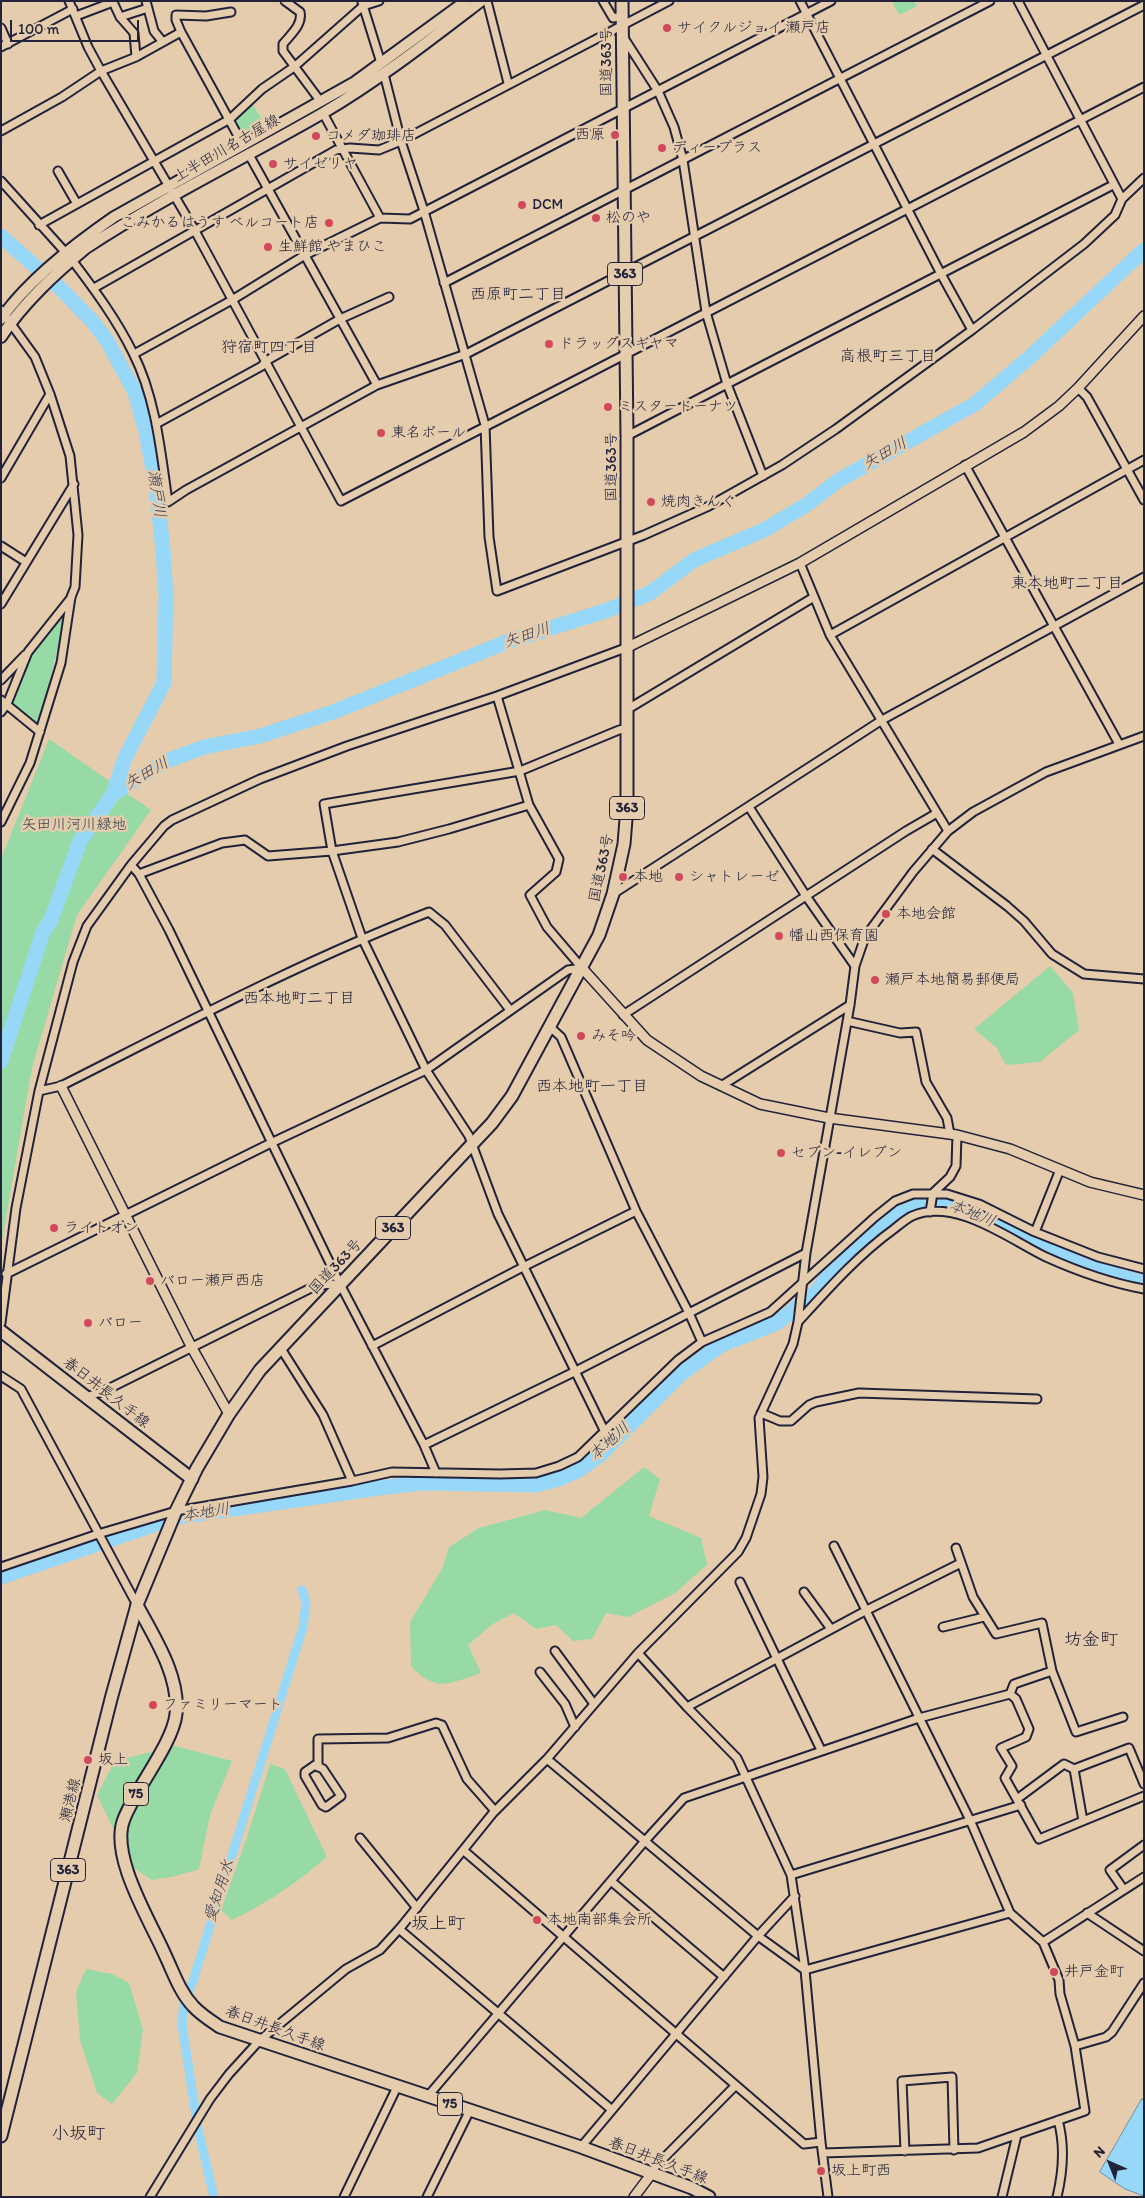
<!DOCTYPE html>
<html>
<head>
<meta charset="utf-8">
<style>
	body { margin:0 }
	#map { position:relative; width:1145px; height:2198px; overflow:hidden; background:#e5ccad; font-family:Itim,sans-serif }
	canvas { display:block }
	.frame { position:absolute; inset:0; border:2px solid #22223b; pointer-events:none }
	.north { position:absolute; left:1085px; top:2138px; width:50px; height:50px; -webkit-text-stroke:4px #e5ccad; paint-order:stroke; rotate:316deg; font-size:14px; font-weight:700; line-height:20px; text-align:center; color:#22223b }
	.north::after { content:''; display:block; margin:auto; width:18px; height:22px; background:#22223b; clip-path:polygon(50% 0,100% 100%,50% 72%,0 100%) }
	.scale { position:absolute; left:10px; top:20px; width:129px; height:22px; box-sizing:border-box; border:2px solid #22223b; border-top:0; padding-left:6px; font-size:15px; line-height:18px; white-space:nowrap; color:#22223b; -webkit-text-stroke:4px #e5ccad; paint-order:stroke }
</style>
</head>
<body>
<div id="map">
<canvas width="1145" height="2198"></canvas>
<div class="frame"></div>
<div class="north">N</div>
<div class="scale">100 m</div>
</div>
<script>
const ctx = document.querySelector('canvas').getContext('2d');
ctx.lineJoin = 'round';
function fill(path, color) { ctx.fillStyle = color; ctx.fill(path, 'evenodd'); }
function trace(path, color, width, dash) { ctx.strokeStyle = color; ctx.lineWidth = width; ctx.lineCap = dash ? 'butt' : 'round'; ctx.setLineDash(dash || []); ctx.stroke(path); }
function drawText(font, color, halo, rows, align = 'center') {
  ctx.font = font + ' Itim,"Klee One",sans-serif'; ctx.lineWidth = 5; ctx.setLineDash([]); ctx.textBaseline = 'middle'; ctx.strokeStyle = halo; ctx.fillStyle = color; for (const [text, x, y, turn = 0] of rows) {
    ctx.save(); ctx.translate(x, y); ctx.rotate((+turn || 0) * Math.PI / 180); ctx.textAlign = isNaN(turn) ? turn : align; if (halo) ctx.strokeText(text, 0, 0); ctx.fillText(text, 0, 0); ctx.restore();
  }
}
const green = new Path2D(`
	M892,1H914L917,6L899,15Z
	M252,103L264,123L241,135L236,124L237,114Z
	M64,610L67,612L39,724L12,704L31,654Z
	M49,739L151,810L77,915L32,1068L1,1246V859Z
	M1050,966L1073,993L1079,1030L1040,1062L1006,1065L996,1047L974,1029Z
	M644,1467L660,1479L649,1516L701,1538L707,1565L675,1593L628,1617L606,1613L592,1639L573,1641L556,1625L536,1629L514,1613L493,1624L468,1645L481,1673C450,1683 437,1694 411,1666L410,1622L442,1569L449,1547L479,1528L545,1510L581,1518Z
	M175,1746L232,1761L210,1815L199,1869L172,1877L152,1880L131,1866L97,1795L115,1761Z
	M270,1764L285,1769L327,1857C296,1883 268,1903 232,1920L221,1910L246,1840Z
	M86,1969L112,1974L129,1983L143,2029L137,2073L112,2104L97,2093L80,2040L76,1992Z`);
const water = new Path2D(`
	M1142,2099L1144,2100V2196L1125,2189L1100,2172Z`);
const canal = new Path2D(`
	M214,2197L198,2129L182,2024L184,2003L193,1981L303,1627L306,1602L302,1590`);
const river = new Path2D(`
	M1,236L63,291L92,321L106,339L135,392L146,432L156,485L163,550L166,595L164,683L125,758L113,794
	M1,1061L43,932L51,920L80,841L113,794L164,762L204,747L260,736L333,712L509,641L608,610L650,593L694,560L764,530L806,505L839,480L975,404L1031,356L1144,250
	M1,1577L177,1517L386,1487L423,1483L536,1485L559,1479L579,1470L600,1455L682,1373L721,1345L777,1323L815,1293L835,1268L867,1238L897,1215L916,1207L938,1201L966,1209L985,1216L1080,1264L1144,1283`);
const minor = new Path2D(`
	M69,1L88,47L101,71L194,229L341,501L1144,87
	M146,1L154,31L162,41
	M285,1L300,12C303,25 290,35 283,44V51L321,102
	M487,1L508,83
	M603,1L613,18L622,16
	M800,1L941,274L972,330
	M1018,1L1122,199
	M362,2L381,63
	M76,16L113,2L120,17L134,33L136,57
	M120,17L148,8
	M1,28L8,44
	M181,32L176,20V15L206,16L231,12
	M624,38L658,91L674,127L683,160L706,312L727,384L1113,185
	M1,47L73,9
	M384,74L401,141L424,211L485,425L489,537L497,591L644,535L709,506L782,465L836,429L972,330L1084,244L1115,215L1122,199L1144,178
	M323,113L380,218
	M1,131L62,97L101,71L136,57L181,32L243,145
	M248,153L377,385
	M58,171L77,204
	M1,181L66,253
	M39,225L230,119L262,89L294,67L363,6L379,1
	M72,260C94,289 117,320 133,353C156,398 161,453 168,502L186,490L377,385L466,354L1144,5
	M444,283L990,1
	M94,288L336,150L350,148L379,150L401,141L669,1
	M1,310L35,357L50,394L70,456L78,535L75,587L71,597L61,663L30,763L1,822
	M134,354L232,300L305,255L380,218L410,219L831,1
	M1078,388L1087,397L1144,500
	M156,424L262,366L266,361L340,319L389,297
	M627,436L727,384L763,476
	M965,465L1119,744
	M1,478L50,394
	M1,546L26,562
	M800,563L830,635L948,831
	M1,604L74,484
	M830,635L1144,460
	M1,680L25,655
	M497,696L529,805L559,859L556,872L530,895L547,927L582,968
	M1,700L40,732
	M628,709L814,597
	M1,712L7,704L28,652L71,598
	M749,807L806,896L855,966
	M932,849L1007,906L1024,921L1052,954L1084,974L1144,979
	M131,865L139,874L169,930L340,1284L424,1445L436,1473
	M139,874L222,843L245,840L268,856L332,851L398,842L449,829L529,805
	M613,894L882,720L1144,577
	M623,1015L906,831L937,813
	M847,1021L900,1033L916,1032L926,1082L947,1118L950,1134
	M549,1026L561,1037L636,1211L689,1313L702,1342
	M721,1086L850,1005
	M39,1091L61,1086C182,1025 302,961 429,912L445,925L510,1010
	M930,1212L933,1193L950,1177L956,1166L957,1135
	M1035,1232L1059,1172
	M6,1274L271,1143L426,1070L568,970L582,968
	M798,1322C828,1289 858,1255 894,1229C899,1225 906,1219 912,1216C955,1197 1009,1239 1046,1257C1077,1271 1111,1283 1144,1289
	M1,1323L16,1208L39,1091L73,962L87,926L131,865L164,826L172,820L260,779L347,746L497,696L628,647
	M372,1346L523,1267L636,1211
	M280,1347L323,1415L352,1481
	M1,1376L21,1389L137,1605
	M86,1397L104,1391L317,1285L340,1284
	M761,1413L780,1421H791L809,1405L816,1402L859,1393L1037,1399
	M605,1432L498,1214L469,1136L426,1070L362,938L332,851L324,804L520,771L619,730L628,728
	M424,1445L574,1372L806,1253
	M956,1548L973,1597L996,1634L1042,1623L1052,1671L1014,1684L1010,1694
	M1,1567L98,1534L176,1511L352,1481L392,1472L500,1474L536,1473L559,1466L578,1457L678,1360L702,1342L770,1312L875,1217L895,1201L913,1194H947L979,1204L1035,1232L1098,1257L1144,1269
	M740,1582L821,1750
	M804,1592L831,1629
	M943,1627L984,1617
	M555,1651L594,1704
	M638,1653L687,1707L737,1758L791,1875L805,1970L821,2142L828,2197
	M1052,1671L1076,1732L1123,1717
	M540,1672L565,1704L575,1727
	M687,1707L867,1610L961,1563
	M547,1759L758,1936L805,1970
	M315,1765L323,1769L341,1796L326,1807L322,1805L305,1776V1772Z
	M318,1767V1739L388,1738L436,1723L442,1725L467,1779L495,1811
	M1074,1769L1129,1748L1144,1784
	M1017,1799L1064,1764L1074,1769L1083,1821
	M360,1838L417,1908
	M463,1850L804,2144L821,2142
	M791,1875L1021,1805
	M611,1881L724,1977
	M1124,1890L1110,1870L1144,1845
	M1087,1913L1144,1951
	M399,1929L612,2110
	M1043,1942L1144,1877
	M805,1970L1010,1913
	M1075,2046L1106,2037L1112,2032L1144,1983
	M428,2096L644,1842L684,1798L919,1718L1010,1694L1016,1699L1029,1729L1026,1737L1001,1748L1012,1766L1005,1778L1039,1839L1144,1796
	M581,2147L758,1936L795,1896
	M905,2151L902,2081L952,2077L954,2150
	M823,2153L978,2148L1085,2111L1075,2046L1060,1994L1059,1980L1043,1942L1010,1913L970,1820L834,1546
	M652,2173L655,2167L735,2086
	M150,2197L210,2099L229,2074L259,2041L346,1969L380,1950L401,1927L493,1813L547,1759L638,1653L738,1552L746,1538L761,1494L763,1477L759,1418L793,1344L798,1322L806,1253L850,1005L855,966L865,937L913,872L948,831L973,812L1046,772L1144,736
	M344,2197L397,2087
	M427,2197L470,2110
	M1002,2197L1017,2135
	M1057,2197C1063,2172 1065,2145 1058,2120`);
const tertiary = new Path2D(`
	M628,647L800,563L1024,432L1059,406L1078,388L1144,316
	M582,968L647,1040L701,1076L760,1104L829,1118L957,1135L1010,1149L1090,1182L1144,1195
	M61,1086L192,1348L229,1414
	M634,2197L652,2173`);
const secondary = new Path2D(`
	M1,319C28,280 75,244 114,217L355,82L466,1
	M1,337C23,303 55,274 86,248C162,198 245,158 323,113C379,80 430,40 481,1`);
const primary = new Path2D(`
	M1,1331L192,1479
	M137,1605C154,1637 180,1676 176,1714C173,1743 136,1788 124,1819C109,1856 151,1922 166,1957C174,1974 180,1992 193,2006C200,2014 211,2021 220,2027L581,2147L692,2188L709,2197`);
const trunk = new Path2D(`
	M1,2136L111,1699L137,1605L176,1511L197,1468L229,1414L260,1370L492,1123L512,1096L599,935L613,894L624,844L627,807V436L622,1`);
const markers = [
	[667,28,5,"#d1495b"],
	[615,135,5,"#d1495b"],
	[316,136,5,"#d1495b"],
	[662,148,5,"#d1495b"],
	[273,164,5,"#d1495b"],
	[522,205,5,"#d1495b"],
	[596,218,5,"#d1495b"],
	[329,223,5,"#d1495b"],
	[268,247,5,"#d1495b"],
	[549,344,5,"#d1495b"],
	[608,407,5,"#d1495b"],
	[381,433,5,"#d1495b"],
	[651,502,5,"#d1495b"],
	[623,877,5,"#d1495b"],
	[679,877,5,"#d1495b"],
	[886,914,5,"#d1495b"],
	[779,936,5,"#d1495b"],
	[875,980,5,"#d1495b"],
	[581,1036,5,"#d1495b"],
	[781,1153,5,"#d1495b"],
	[54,1228,5,"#d1495b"],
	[150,1281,5,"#d1495b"],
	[88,1323,5,"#d1495b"],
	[153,1705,5,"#d1495b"],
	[88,1760,5,"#d1495b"],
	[537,1920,5,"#d1495b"],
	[1054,1972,5,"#d1495b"],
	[821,2171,5,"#d1495b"]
];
const shields = [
	[625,274,35],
	[627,808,35],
	[393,1228,35],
	[136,1794,25],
	[68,1870,35],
	[450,2104,25]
];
const shieldNames = [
	["363",625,274],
	["363",627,808],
	["363",393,1228],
	["75",136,1794],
	["363",68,1870],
	["75",450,2104]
];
const poiNames = [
	["サイクルジョイ 瀬戸店",677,28],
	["西原",605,135,"right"],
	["コメダ珈琲店",326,136],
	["ディープラス",672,148],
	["サイゼリヤ",283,164],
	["DCM",532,205],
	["松のや",606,218],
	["こみかるはうす ベルコート店",319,223,"right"],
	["生鮮館 やまひこ",278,247],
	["ドラッグスギヤマ",559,344],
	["ミスタードーナツ",618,407],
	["東名ボール",391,433],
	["焼肉きんぐ",661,502],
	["本地",633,877],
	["シャトレーゼ",689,877],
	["本地会館",896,914],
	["幡山西保育園",789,936],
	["瀬戸本地簡易郵便局",885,980],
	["みそ吟",591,1036],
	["セブン-イレブン",791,1153],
	["ライトオン",64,1228],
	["バロー瀬戸西店",160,1281],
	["バロー",98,1323],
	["ファミリーマート",163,1705],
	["坂上",98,1760],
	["本地南部集会所",547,1920],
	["井戸金町",1064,1972],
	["坂上町西",831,2171]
];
const streetNames = [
	["国道363号",607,62,-90],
	["上半田川名古屋線",227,149,-30],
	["国道363号",612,467,-90],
	["国道363号",602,868,-78],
	["国道363号",336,1267,-47],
	["春日井長久手線",106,1393,38],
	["瀬港線",71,1800,-76],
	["春日井長久手線",275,2029,20],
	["春日井長久手線",658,2161,21]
];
const parkNames = [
	["矢田川河川緑地",74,825]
];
const neighbourhoodNames = [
	["西原町二丁目",518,295],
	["狩宿町四丁目",269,348],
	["高根町三丁目",888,357],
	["東本地町二丁目",1067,584],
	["西本地町二丁目",299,999],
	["西本地町一丁目",592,1087]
];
const waterNames = [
	["矢田川",885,454,-29],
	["瀬戸川",156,494,82],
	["矢田川",527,636,-18],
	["矢田川",147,774,-30],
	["本地川",972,1214,22],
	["本地川",610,1442,-42],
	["本地川",206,1513,-9],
	["愛知用水",220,1891,-72]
];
const quarterNames = [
	["坊金町",1091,1640],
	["坂上町",438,1924],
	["小坂町",78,2134]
];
fill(green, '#98daa5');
fill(water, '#97d8f9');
trace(water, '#688fad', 1);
trace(canal, '#97d8f9', 9);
trace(river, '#97d8f9', 15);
trace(minor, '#22223b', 11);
trace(tertiary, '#22223b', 12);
trace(secondary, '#22223b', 14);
trace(primary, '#22223b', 15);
trace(trunk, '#22223b', 15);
trace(minor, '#e5ccad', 7);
trace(tertiary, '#e5ccad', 9);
trace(secondary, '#e5ccad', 10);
trace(primary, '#e5ccad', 11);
trace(trunk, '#e5ccad', 11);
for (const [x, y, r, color] of markers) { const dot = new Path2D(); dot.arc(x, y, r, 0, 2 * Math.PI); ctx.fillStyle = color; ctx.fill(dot); trace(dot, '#e5ccad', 2); }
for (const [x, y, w] of shields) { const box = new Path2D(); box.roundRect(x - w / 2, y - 11.5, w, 23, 4); ctx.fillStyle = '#e5ccad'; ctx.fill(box); trace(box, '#22223b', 1); }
drawText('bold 14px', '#22223b', null, shieldNames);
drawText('15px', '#22223b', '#e5ccad', poiNames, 'left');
drawText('15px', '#22223b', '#e5ccad', streetNames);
drawText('15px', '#343e4b', '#e5ccad', parkNames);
drawText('16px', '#22223b', '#e5ccad', neighbourhoodNames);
drawText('italic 16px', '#343d58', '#e5ccad', waterNames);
drawText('18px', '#22223b', '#e5ccad', quarterNames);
</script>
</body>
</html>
